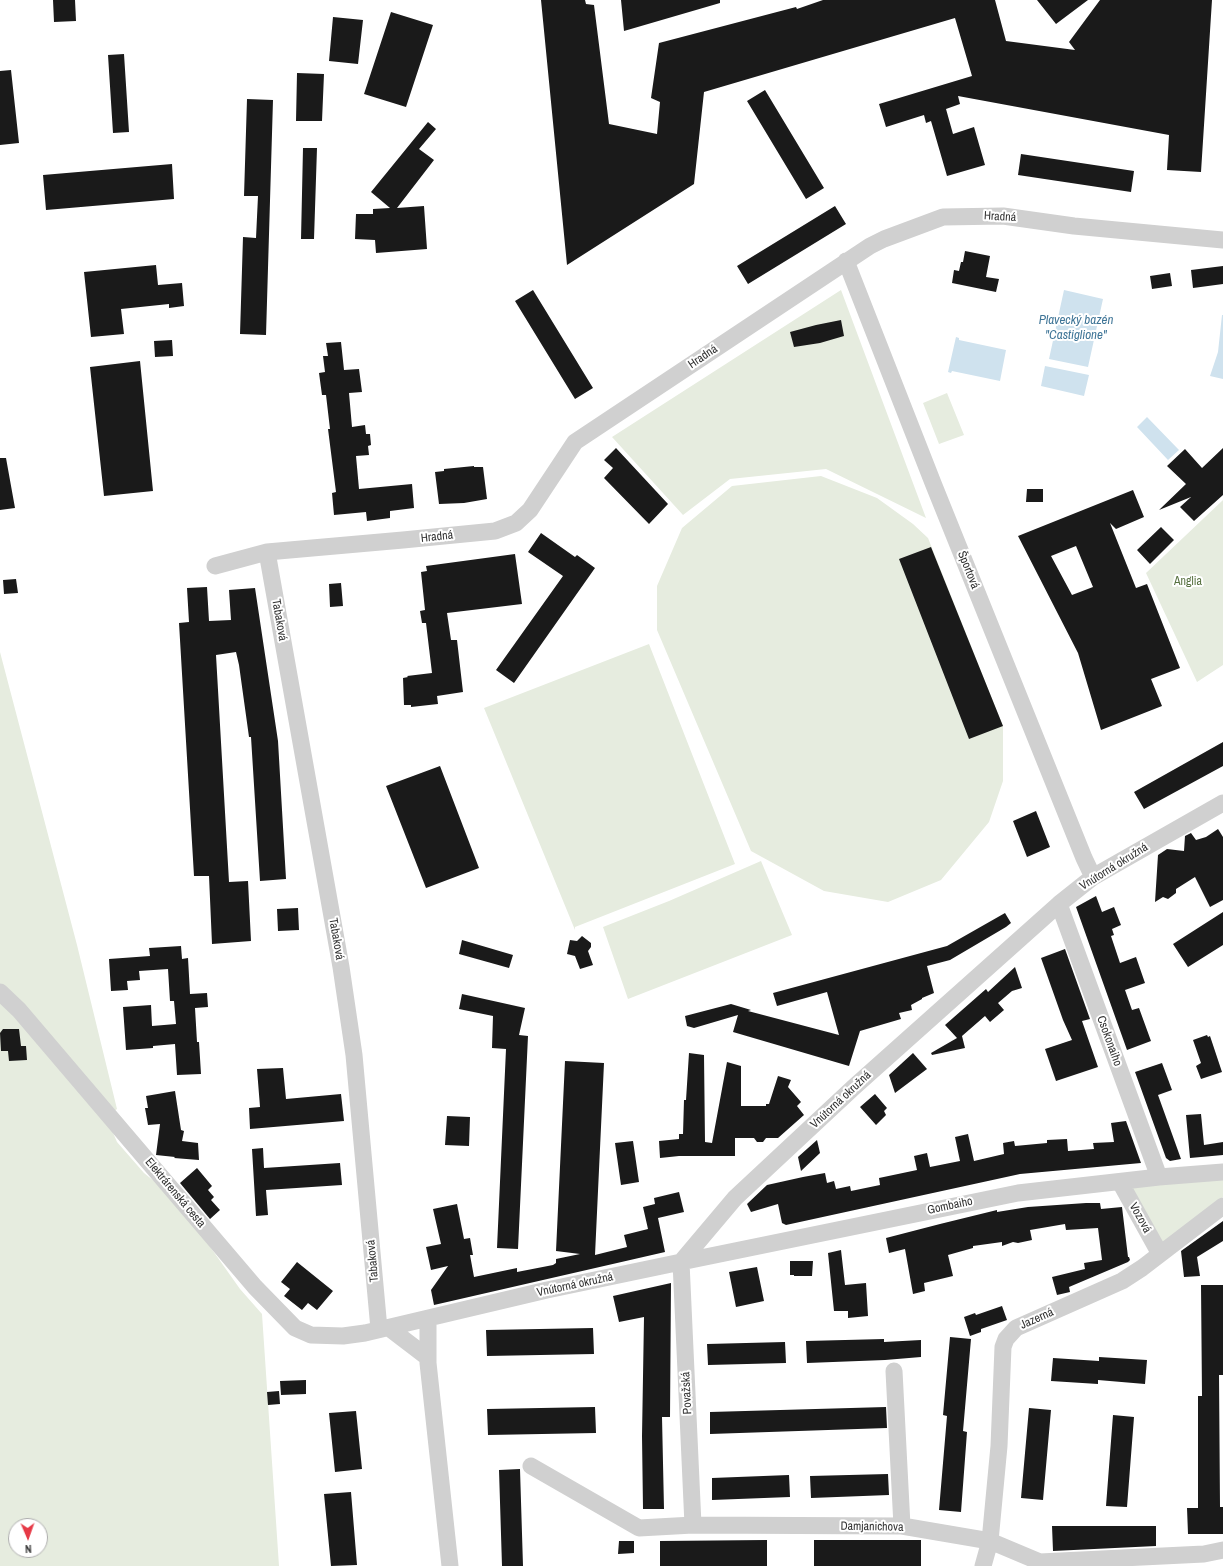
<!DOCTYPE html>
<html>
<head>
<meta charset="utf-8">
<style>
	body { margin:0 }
	#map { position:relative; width:1223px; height:1566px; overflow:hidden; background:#fff; font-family:"Archivo Narrow",sans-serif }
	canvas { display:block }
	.north { position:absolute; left:8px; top:1518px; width:40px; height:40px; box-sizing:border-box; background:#fff; border:1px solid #adadad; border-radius:50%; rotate:178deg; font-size:11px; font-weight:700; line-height:16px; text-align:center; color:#333 }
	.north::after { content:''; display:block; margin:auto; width:14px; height:18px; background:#e63946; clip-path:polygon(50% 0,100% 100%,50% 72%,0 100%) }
</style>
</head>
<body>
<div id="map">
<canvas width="1223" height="1566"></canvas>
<div class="north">N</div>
</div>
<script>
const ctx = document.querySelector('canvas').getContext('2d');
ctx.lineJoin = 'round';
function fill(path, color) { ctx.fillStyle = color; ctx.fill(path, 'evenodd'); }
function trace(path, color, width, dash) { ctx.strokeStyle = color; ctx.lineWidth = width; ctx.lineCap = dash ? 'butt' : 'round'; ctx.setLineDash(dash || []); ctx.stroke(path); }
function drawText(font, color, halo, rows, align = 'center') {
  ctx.font = font + ' "Archivo Narrow",sans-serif'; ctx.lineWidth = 4; ctx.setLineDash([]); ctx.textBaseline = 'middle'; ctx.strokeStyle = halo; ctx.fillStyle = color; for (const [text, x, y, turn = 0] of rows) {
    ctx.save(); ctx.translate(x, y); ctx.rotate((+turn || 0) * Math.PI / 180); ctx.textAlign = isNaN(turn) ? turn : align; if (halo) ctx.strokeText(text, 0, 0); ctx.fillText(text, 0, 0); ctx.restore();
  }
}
const green = new Path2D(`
	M841,290L926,518L826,469L730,479L683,515L612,437Z
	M947,393L964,435L939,444L923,403Z
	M821,476L877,498L913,524L928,538L1003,726V781L989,822L941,880L888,902L824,891L751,851L657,630V586L682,528L732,486Z
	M1223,500V665L1197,682L1146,573Z
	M649,644L735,864L575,927V930L484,708Z
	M0,652L77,945L117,1109L104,1119L111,1128L117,1142L144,1173L159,1185L206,1241L240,1289L262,1314L279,1566H0ZM16,1526H40V1550H16Z
	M761,861L792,935L628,999L603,927L669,901Z
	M1223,1177V1197L1163,1245L1130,1186Z`);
const water = new Path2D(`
	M1064,290L1103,299L1088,367L1049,359Z
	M1222,315H1223V379L1210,376L1218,352Z
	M956,337L959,338V340L1006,350L1000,381L952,371L951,373L948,372Z
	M1045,366L1089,375L1084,396L1041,386Z
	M1147,417L1179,450L1168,460L1137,427Z`);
const building = new Path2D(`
	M53,0H75L76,21L54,22Z
	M541,0H585L586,4L594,5L609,124L657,134L660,102L651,98L659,43L796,7L797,9L823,0H995L1006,41L1075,50L1069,42L1100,0H1212L1201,172L1167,170L1169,135L958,96L960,104L946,109L953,134L974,127L985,165L947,176L931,121L926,123L924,115L886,127L879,104L972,76L955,18L704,92L694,184L567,265Z
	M621,0H720V3L624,31Z
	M1037,0H1088L1056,24Z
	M391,12L433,25L406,107L364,94Z
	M333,17L363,20L358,64L329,61Z
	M124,54L129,132L113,133L108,55Z
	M11,70L19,143L0,145V71Z
	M297,73L324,74L322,121H296Z
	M765,90L824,188L806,199L747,101Z
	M247,99L273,100L266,335L240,334L243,237L256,238L258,196H244Z
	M428,122L436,129L419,149L434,160L397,208L424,206L427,249L376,253L375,240L355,239L356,214H373V209L390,208L371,192Z
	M303,148H317L314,239H301Z
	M1021,154L1134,171L1131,192L1018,175Z
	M172,164L174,199L46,210L43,175Z
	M835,206L846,224L748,284L737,266Z
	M965,251L990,256L986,277L999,279L996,292L952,283L954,270L959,271L961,262H963Z
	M156,265L158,285L182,283L184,306L169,308V304L121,309L124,334L91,337L84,272Z
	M1223,266V284L1193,288L1191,270Z
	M1170,273L1172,286L1152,289L1150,276Z
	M533,290L593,388L575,399L515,301Z
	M841,320L844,336L820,343L794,347L790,332L816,325Z
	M172,340L173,356L155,357L154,341Z
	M341,342L344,370L359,369L362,392L349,393L352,427L365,425L366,434H370L371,445L368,446L369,455L356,456L359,489L412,484L414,508L390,511V518L367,521L366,512L334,515L332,493L336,492L328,429H330L326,395H322L319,373L325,372L323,356H328L326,343Z
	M140,361L153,491L104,496L90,367Z
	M616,448L668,504L649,524L604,478L613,468L604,460Z
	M1223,448V495L1194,521L1180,507L1191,497L1159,510L1186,484L1167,466L1185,449L1202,468Z
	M0,458H6L15,508L0,510Z
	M474,466V467H483L487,499L464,503L439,504L435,472L444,471V469Z
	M1027,489H1043V502H1026Z
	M1133,490L1144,517L1116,529L1110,523L1136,588L1147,584L1180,668L1151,679L1162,706L1101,730L1078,653L1018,536ZM1076,546L1093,587L1072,595L1051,556Z
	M1161,527L1174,540L1150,564L1137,550Z
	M541,533L575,557L577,555L595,568L514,683L496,670L563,576L528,552Z
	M931,547L1003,726L969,739L899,559Z
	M515,554L522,604L447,613L451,640H457L463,692L437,696L438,704L411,707V705H404L403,678L408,677L407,676L432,673L426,623H422L420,611L425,610L421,572L427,571L426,566Z
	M16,579L18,593L4,594L3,580Z
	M341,583L343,606L330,607L329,584Z
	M207,587L209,621L231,620L229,590L255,588L278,741L286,879L260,881L251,737H249L239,665L236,652L216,655L229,882L248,881L251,941L212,944L209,876H194L179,623L189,622L187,588Z
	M1223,742V766L1144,809L1134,792Z
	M440,766L479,868L426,888L386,786Z
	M1036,811L1050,847L1027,857L1013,821Z
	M1218,829L1223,837V900L1210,907L1195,877L1176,889V893L1168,899L1163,897L1155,902L1158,855L1167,849L1184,851L1185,836L1191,833L1196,840L1206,837Z
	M1096,896L1102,912L1114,907L1119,920L1121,925L1112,929L1114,935L1111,936L1120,963L1136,957L1145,983L1125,990L1132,1010L1139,1008L1151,1041L1127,1050L1076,907Z
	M298,908L299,930L278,931L277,909Z
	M1223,912V945L1188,967L1173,944Z
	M1005,913L1011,923L1006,927L950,960L927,966L934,993L922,998V999L911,1005L912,1010L899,1013L901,1019L860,1031L849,1066L733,1032L738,1015L694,1028L687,1026L685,1016L731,1004L751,1010L748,1011L839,1035L827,992L777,1006L773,993L947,946Z
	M582,936L591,943V947L588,951L593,965L580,969L575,956L567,954L570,940L577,941Z
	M462,940L513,955L509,968L459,954Z
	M181,946L182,959L188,958L190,994L207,993L208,1007L195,1008L197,1042H199L201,1074L177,1075L175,1044L153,1046V1048L126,1050L123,1007L151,1005L152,1026L176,1024L174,1001H170L168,969L139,971L140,980L127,981L128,990L111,991L109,959L150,956L149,948Z
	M1065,949L1090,1019L1082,1021L1098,1067L1056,1081L1045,1049L1072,1040L1063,1020L1041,958Z
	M1015,967L1022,988L1012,991L998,1003L1004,1010L990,1022L985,1016L962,1036L965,1048L932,1055L931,1053L957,1038L945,1025L986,989L988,992Z
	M462,994L525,1008L519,1035L528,1036L518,1249L497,1248L506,1049L492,1048L493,1016L459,1009Z
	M3,1029H19L21,1046H26L27,1060L9,1061L8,1051H1L0,1033Z
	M1207,1035L1208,1037L1210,1036L1222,1072L1201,1079L1196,1066L1201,1063L1193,1040Z
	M689,1053L704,1055L705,1142L712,1143L727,1062L741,1066V1106H766V1104H769L778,1076L791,1080L788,1087L801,1102L797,1106L804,1115L778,1138H766L763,1142H757L754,1138H735V1156H679L660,1158L659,1141L679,1139V1134H683L684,1100H686Z
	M913,1053L927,1069L895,1093L889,1075Z
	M565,1061L604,1063L595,1255L627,1247L624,1235L648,1229L643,1207L655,1204L654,1198L679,1192L684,1212L658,1218L665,1252L434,1305L431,1290L448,1266L431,1270L426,1247L441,1244L433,1209L457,1204L464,1239L470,1238L473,1255H470L474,1277L517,1268V1272L553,1265L556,1263V1259L580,1254L556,1251Z
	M1162,1063L1172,1090L1158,1095L1181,1159L1170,1161L1166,1158L1135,1072Z
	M283,1068L286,1099L341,1094L344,1121L250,1129L249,1108L260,1107L257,1069Z
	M175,1091L181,1130L184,1131L182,1141L198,1143L199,1160L174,1158L175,1157L156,1155L160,1124L148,1125L145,1108H148L146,1096Z
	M875,1094L887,1108L884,1111L886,1115L876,1125L860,1107Z
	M1201,1114L1204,1145L1223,1142V1155L1190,1158L1186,1115Z
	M447,1116L470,1117L469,1146L445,1145Z
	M1126,1121L1141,1163L1020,1174L786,1225L782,1223L778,1204L751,1212L747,1204L767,1185L803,1177L825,1173L827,1183L834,1181L836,1189L850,1186L851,1191L880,1185L879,1178L917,1170L914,1156L927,1153L930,1167L960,1161L955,1137L968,1134L974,1161L1004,1154L1003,1143L1014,1141L1015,1146L1047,1143V1140L1067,1139L1068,1151L1094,1149L1093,1143L1114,1142L1111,1123Z
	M817,1140L820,1153L801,1171L798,1157Z
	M633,1141L639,1182L621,1185L615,1143Z
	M263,1148L264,1168L340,1163L342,1185L266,1190L268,1215L256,1216L252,1149Z
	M197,1168L212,1186L208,1190L214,1197L211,1200L220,1210L210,1219L180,1183Z
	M1086,1203H1100L1101,1209L1122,1207L1128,1257H1129L1130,1260L1128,1262L1069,1287L1070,1292L1057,1295L1052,1277L1085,1269L1084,1263L1102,1260L1098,1228L1066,1230L1065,1224L1030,1230L1032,1240L1018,1243L1013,1242L1002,1246V1242L973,1246V1248L948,1255L953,1276L924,1283L925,1291L913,1294L905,1249L889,1253L886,1238L940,1224L997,1210V1212L1028,1207Z
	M1223,1221V1241L1197,1257L1200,1276L1184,1277L1181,1251Z
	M841,1250L845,1285L866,1283L868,1316L848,1318V1311H834L828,1253Z
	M790,1261H813L812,1276H794V1275H790Z
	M297,1262L333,1291L317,1310L308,1303L302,1310L284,1296L290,1289L281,1282Z
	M757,1267L764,1301L736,1307L729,1272Z
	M671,1283L670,1417H662L664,1509H643L642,1436L644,1317L619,1322L613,1296Z
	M1201,1285H1223V1375H1219L1220,1507H1223V1534H1188L1187,1508H1198V1396H1202Z
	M1002,1306L1007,1320L981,1329V1332L970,1336L964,1317L975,1313L976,1315Z
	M593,1328L594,1354L487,1356L486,1330Z
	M950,1337L971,1339L963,1431L967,1432L961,1512L939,1510L947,1416L943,1415Z
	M884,1339V1342L921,1340V1357L885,1360L807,1363L806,1341Z
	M785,1342L786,1363L708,1365L707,1344Z
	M1099,1357L1147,1360L1145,1384L1098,1380V1384L1051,1381L1053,1358L1099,1361Z
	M306,1380V1394L281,1395L280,1381Z
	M279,1391L280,1404L268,1405L267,1392Z
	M595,1407L596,1433L488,1435L487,1409Z
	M886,1407L887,1428L710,1434V1412Z
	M1029,1408L1051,1410L1043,1500L1021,1498Z
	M356,1411L362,1469L335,1472L329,1413Z
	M1113,1415L1134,1417L1127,1507L1106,1506Z
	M520,1469L523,1566H502L499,1470Z
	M888,1474L889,1495L811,1498L810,1476Z
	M789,1475L790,1497L712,1500V1478Z
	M351,1492L357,1565L331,1566L324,1494Z
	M1052,1526H1156V1546L1053,1551Z
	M767,1540V1566H660V1541Z
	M814,1540H921V1566H814Z
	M619,1541H634V1553L618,1554Z`);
const minor = new Path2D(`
	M846,261L933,483L1084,858L1093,877
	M267,552L341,967L354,1055L379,1329
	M215,566L267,552L403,540L495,531L516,523L530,510L575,442L870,246L884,239L943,217L1003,216L1074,226L1223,240
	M1059,904L1159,1177
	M0,992L19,1010L255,1287L295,1328L311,1335L343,1336L365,1333L547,1290L681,1262L1018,1193L1159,1177L1223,1172
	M1120,1182L1160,1254
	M681,1262L735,1198L854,1087L1059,904L1093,877L1223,803
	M681,1262L693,1525
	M428,1319V1363L450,1566
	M389,1328L427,1357
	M894,1371L902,1526
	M531,1466L639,1528L693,1525L902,1526L990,1541L1040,1562L1204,1554L1223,1550
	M983,1566L990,1541L999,1446L1003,1347L1006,1339L1016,1328L1122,1281L1142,1268L1223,1206`);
const streetNames = [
	["Hradná",1000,217,3],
	["Hradná",703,357,-34],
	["Hradná",437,537,-6],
	["Športová",968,570,68],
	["Tabaková",279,620,80],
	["Vnútorná okružná",1114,867,-32],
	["Tabaková",336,939,80],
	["Csokonaiho",1109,1041,70],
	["Vnútorná okružná",841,1100,-43],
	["Elektrárenská cesta",175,1193,50],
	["Gombaiho",950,1206,-12],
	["Vozová",1140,1218,61],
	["Tabaková",373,1261,-95],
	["Vnútorná okružná",575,1285,-12],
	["Jazerná",1037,1319,-24],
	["Považská",687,1393,-93],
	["Damjanichova",872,1527,1]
];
const parkNames = [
	["Anglia",1188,582]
];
const waterNames = [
	["Plavecký bazén",1076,321],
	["\"Castiglione\"",1076,336]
];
fill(green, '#e6ecdf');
fill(water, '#cfe2ee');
fill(building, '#1a1a1a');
trace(minor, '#d0d0d0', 17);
drawText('12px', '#333', '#fff', streetNames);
drawText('12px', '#56703f', '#fff', parkNames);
drawText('italic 13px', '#3f7597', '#fff', waterNames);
</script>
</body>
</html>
